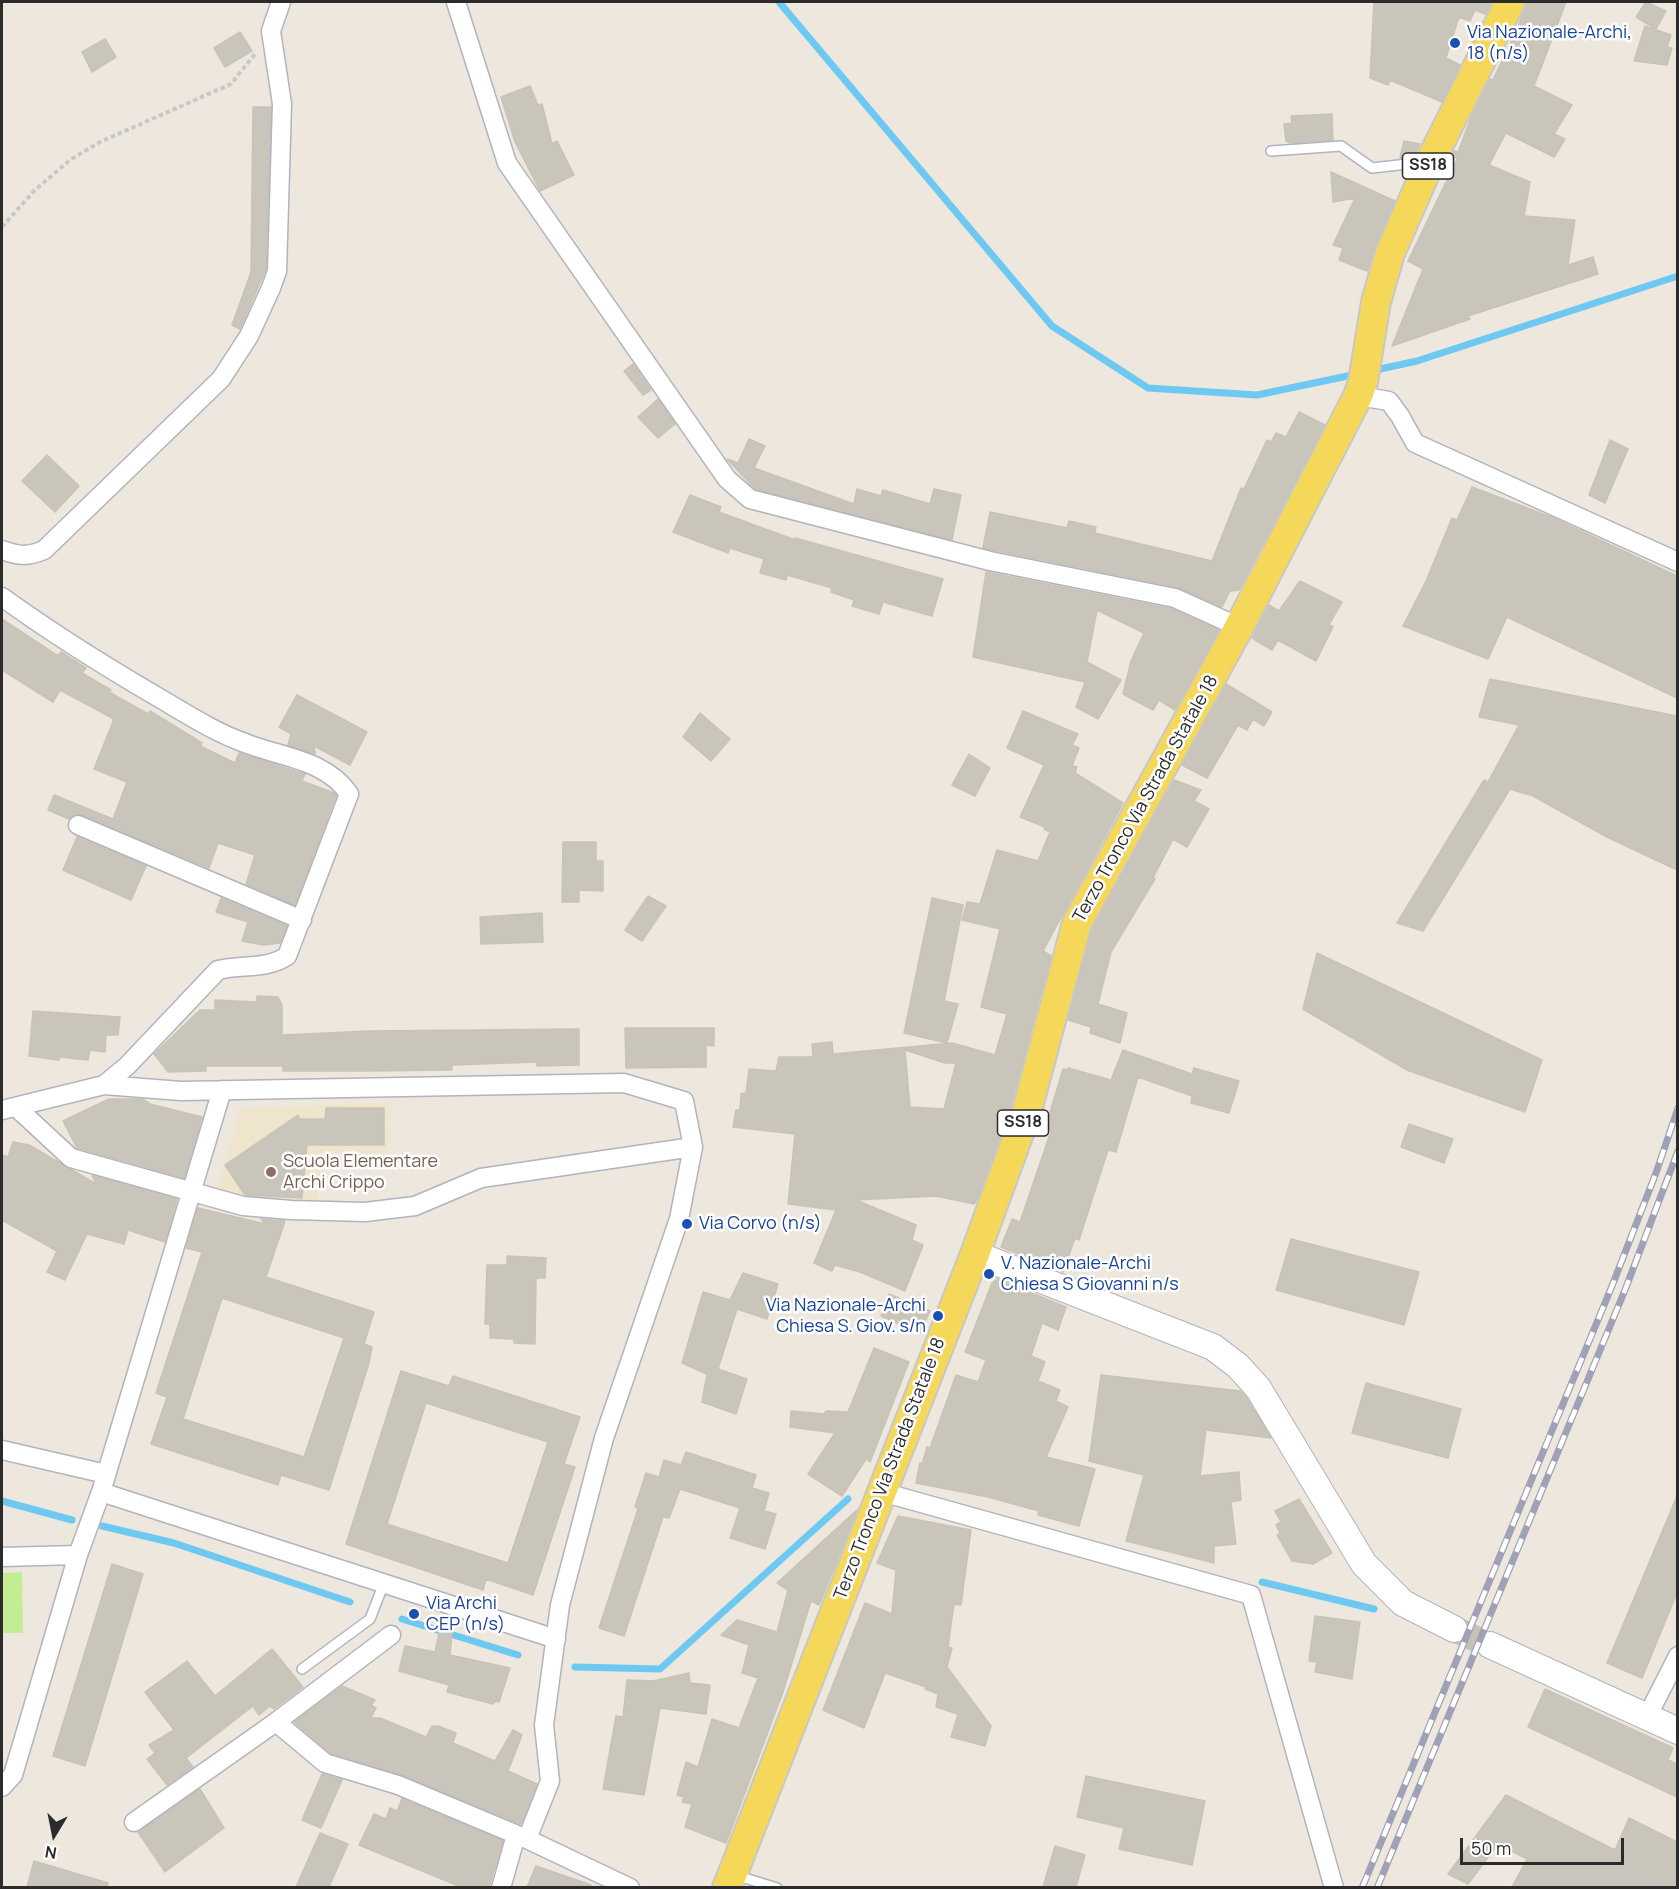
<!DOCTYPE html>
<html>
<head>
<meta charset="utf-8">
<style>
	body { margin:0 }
	#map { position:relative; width:1679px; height:1889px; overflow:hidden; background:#ede7dd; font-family:Manrope,sans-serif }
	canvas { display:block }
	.frame { position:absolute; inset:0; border:3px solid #2b2b2b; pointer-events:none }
	.north { position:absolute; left:24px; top:1805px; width:60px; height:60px; -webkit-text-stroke:4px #fff; paint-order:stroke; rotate:190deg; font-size:16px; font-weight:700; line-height:24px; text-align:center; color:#2b2b2b }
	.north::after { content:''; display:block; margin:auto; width:21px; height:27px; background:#2b2b2b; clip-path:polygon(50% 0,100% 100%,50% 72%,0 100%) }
	.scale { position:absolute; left:1460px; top:1838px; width:164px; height:27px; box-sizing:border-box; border:3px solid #2b2b2b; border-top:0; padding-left:8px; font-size:18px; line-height:21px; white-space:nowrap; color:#2b2b2b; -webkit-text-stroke:4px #fff; paint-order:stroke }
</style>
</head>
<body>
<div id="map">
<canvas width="1679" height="1889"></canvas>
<div class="frame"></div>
<div class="north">N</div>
<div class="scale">50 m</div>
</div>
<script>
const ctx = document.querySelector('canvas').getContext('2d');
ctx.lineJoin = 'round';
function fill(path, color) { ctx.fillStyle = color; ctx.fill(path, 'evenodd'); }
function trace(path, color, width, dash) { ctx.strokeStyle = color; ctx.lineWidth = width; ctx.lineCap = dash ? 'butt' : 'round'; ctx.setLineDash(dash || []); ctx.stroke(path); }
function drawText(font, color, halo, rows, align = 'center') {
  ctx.font = font + ' Manrope,sans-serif'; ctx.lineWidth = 5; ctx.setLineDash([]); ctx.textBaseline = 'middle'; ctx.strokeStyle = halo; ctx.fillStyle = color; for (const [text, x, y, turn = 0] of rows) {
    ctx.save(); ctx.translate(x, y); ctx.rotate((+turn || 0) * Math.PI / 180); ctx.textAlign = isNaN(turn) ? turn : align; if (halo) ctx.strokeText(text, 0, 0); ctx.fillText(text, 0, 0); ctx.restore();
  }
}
const education = new Path2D(`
	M392,1102L388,1153H323L317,1205L271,1204L216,1191L240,1109Z`);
const pitch = new Path2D(`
	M22,1572L23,1633H2V1573Z`);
const stream = new Path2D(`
	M779,2L1052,326L1148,388L1257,395L1357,374
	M1371,371L1417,361L1678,276
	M2,1501L72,1520
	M102,1526L174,1543L350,1602
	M1262,1582L1374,1609
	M402,1619L518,1655
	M575,1667L660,1669L848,1499`);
const building = new Path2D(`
	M1374,2H1492L1485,14L1475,10L1470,21L1459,17L1446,58L1460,65L1442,102L1390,80L1388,85L1370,78Z
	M1526,2H1566L1534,86L1572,105L1554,134L1565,139L1554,157L1506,133L1489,165L1530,182L1524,216L1575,220L1568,265L1593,257L1598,274L1468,316L1470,319L1392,346L1423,269L1408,261L1458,157L1450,158L1454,151L1458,152L1472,115L1490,79L1493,80L1518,27Z
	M1646,2L1666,11L1656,29L1636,17Z
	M1645,26L1671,35L1667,47L1672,48L1667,65L1634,61Z
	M240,32L252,51L225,67L214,48Z
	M105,39L116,57L92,72L82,52Z
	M530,86L538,105L542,104L552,144L557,141L574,175L540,191L515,142L501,97Z
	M253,107H271L266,269L240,329L232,325L251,272Z
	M1332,114L1333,140L1291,143L1286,141L1284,124L1292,123L1291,116Z
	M1404,141L1420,144L1414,156L1400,158Z
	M1331,172L1395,201L1367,271L1339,260L1343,248L1333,245L1355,198L1333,202Z
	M633,364L651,390L643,395L624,371Z
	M658,399L675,424L658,438L638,417Z
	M1299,412L1325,425L1239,590L1230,591L1222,607L1177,587L983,548L990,512L1067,528L1069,521L1096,527L1095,533L1212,561L1241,488L1244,489L1267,440L1271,442L1276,433L1286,437Z
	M749,439L765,446L754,468L854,504L857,489L881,496L883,490L930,504L934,489L961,495L952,540L755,489L727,459L738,463Z
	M1610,440L1628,449L1605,503L1589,495Z
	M47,455L79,486L55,512L22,481Z
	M1472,487L1551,517L1677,576V698L1507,617L1488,659L1403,626L1426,581L1452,518L1457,520Z
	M690,495L721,507L719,512L798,541L795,538L943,579L932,616L883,602L879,614L852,606L854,600L831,592L832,588L787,575L786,580L760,573L764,559L730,548L728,553L673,532Z
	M986,572L1172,609L1219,630L1175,710L1159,700L1153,710L1123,694L1131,661L1144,633L1097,610L1087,662L1121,680L1098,719L1076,707L1085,682L973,657Z
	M1300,581L1342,602L1329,625L1333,627L1316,661L1278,640L1272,650L1252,638L1269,605L1279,611Z
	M2,619L58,656L61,652L86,668L82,673L111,690L109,692L148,714L150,711L202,743L200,746L235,763L239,753L298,772L305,774L302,781L334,793L336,796L295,905L246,884L255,855L218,843L209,868L82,815L76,814L69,819L48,810L54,795L113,819L127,782L94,769L114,719L60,690L53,702L2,670Z
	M1490,679L1677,716V870L1607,837L1533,796L1510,789L1423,931L1397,923L1484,780L1488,782L1519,725L1479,717Z
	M1226,684L1272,712L1264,726L1253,719L1247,730L1238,725L1207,778L1182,765Z
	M297,695L367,732L350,765L314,746L315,754L288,745L291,734L279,727Z
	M1023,711L1078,734L1072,745L1079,748L1072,766L1077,767L1075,773L1123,803L1043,951L1051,956L1010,1109L977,1200L974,1204L936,1196L856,1200L916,1225L912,1240L923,1245L905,1291L860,1272L835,1265L832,1271L814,1263L836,1210L788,1204L795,1134L733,1127L736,1110H740L741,1094L746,1093L749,1069L776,1071L779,1057H813L812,1044L832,1042L833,1054L952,1043L995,1055L1007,1014L981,1007L1000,929L962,920L967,902L980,904L997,850L1038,861L1050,832L1044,829L1045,827L1020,817L1044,765L1007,748ZM905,1050L945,1063H956L944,1109L910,1107Z
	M700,713L730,739L711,761L683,737Z
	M969,754L990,768L975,796L952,785Z
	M1174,780L1201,790L1194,801L1209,809L1187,847L1173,839L1153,878L1155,879L1111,952L1098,1004L1127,1013L1120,1043L1090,1033L1091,1027L1068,1020L1092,929Z
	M77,837L146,866L131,900L63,870Z
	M563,842H596V861H603V891L579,890V902H562Z
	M648,896L666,906L642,941L625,930Z
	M221,898L287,926L280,943L263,945L242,941L248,922L216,912Z
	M932,898L963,905L944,1001L958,1004L947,1043L904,1033Z
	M542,913L543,942L481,944L480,917Z
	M1317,953L1542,1060L1525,1112L1407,1070L1303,1009Z
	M257,996L278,997L282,1005V1035L370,1031L579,1029V1065L537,1066V1062L452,1065V1070L366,1071H283V1066H206V1071L168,1072L154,1054L200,1010H215V1000L257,1002Z
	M33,1011L120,1017L118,1035H106L105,1052L90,1050L88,1060L59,1057V1060L29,1056Z
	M625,1028H714V1046L706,1045V1067L626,1068Z
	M1123,1050L1192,1074L1194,1068L1239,1081L1229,1113L1191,1103L1192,1096L1138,1077L1116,1152L1108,1150L1079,1240L1075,1238L1063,1272L1001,1247L1012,1219L1020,1222L1051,1131L1045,1129L1063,1069L1067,1070L1068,1068L1111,1080Z
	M109,1099H143L150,1104L202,1117L184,1178L77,1148L63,1121Z
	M326,1108H384V1145H307L302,1198L245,1195L225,1165L298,1115L300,1119H325Z
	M1409,1124L1453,1139L1444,1163L1401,1147Z
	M13,1142L29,1145L96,1184L92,1175L177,1199L165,1242L128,1230L124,1244L87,1234L65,1280L47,1272L57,1251L2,1220V1155L8,1157Z
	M198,1208L265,1224L261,1219L285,1221L266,1277L374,1312L364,1344L372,1347L369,1363L329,1490L281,1475L278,1485L151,1444L167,1397L156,1393L202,1252L186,1248ZM222,1298L344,1338L304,1457L183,1419Z
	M1291,1239L1419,1272L1404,1325L1276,1290Z
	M507,1256L546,1258L545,1278H536L535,1344L514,1343V1339L490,1338V1324H485L487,1265H507Z
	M743,1273L778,1284L767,1319L737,1309L718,1369L747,1379L736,1414L702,1402L707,1374L682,1363L703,1292L730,1300Z
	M997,1279L1066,1307L1058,1330L1042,1323L1031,1356L1045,1362L1038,1381L1060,1390L1056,1401L1068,1407L1046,1457L1095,1469L1079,1526L1038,1515L1039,1511L988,1497L916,1483L920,1463L922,1464L927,1447L930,1448L956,1375L978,1382L986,1360L965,1352L992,1283Z
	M889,1294L930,1311L920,1333L881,1316Z
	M874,1348L909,1362L870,1462L866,1459L842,1496L808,1474L835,1433L790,1427L791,1411L824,1414L826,1411L848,1412Z
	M401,1371L449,1386L453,1376L580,1417L564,1464L575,1467L533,1595L486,1579L483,1590L346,1544ZM426,1403L548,1442L508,1563L387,1524Z
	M1101,1375L1240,1391L1246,1397L1271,1438L1206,1430L1200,1476L1239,1472L1240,1487L1241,1500L1231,1502L1236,1544L1214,1546V1563L1126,1541L1144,1475L1089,1461Z
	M1366,1383L1461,1409L1448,1458L1352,1433Z
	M686,1452L756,1475L752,1488L769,1493L764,1511L776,1514L765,1549L730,1538L740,1508L680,1489L669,1518L663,1517L624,1636L599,1628L638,1509L635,1507L646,1473L659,1477L664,1460L681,1465Z
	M1677,1496V1593L1642,1678L1607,1663Z
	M1299,1499L1332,1553L1313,1564L1292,1561L1277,1535L1280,1533L1276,1525L1281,1522L1275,1511Z
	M858,1509L819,1605L811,1601L783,1692L726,1843L685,1827L692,1804L682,1802L684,1797L677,1795L686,1762L698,1767L712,1719L739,1728L758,1678L742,1673L749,1645L721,1635L737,1620L777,1632L788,1590L777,1583Z
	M898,1516L971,1530L961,1605L954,1604L948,1647L952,1648L947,1667L991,1726L985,1746L951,1737L958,1714L936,1707L938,1694L925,1689L926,1687L885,1673L864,1728L823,1710L865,1603L892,1614L896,1570L877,1563Z
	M112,1564L143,1574L85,1766L53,1756Z
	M1315,1616L1360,1622L1352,1679L1315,1672L1317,1662L1309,1661Z
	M442,1619L453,1621L450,1655L510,1668L499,1702L495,1701L493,1704L447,1692L449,1685L399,1671L405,1646L435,1652Z
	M272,1649L303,1687L274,1709L270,1706L259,1715L253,1706L186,1758L193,1767L167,1785L147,1759L155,1753L149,1745L174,1730L145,1692L187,1661L215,1696Z
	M689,1673L690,1683L710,1685L706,1714L660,1708L644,1795L603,1789L616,1716L623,1717L627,1680L653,1681Z
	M342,1686L375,1700L371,1705L376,1708L371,1718H380L426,1737L432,1726H438L456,1733L453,1743L495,1761L513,1730L522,1735L508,1771L537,1784L521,1824L402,1775L330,1753L294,1722Z
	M1545,1689L1673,1748L1668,1760L1677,1764V1797L1528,1727Z
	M322,1774L342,1780L321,1828L302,1820Z
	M1086,1776L1205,1801L1192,1865L1119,1849L1124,1828L1077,1817Z
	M200,1789L224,1828L165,1872L138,1832Z
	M1506,1795L1615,1850L1629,1818L1677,1842V1887H1512L1527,1859L1498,1844L1468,1884L1448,1874Z
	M402,1799L503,1841L489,1887H461L359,1845L374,1814L386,1819L390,1808L397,1811Z
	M320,1833L348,1844L329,1887H296Z
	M1055,1846L1085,1855L1076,1887H1043Z
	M34,1861L108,1883L107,1887H27Z
	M536,1866L591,1885L590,1887H527Z`);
const secondaryTunnel = new Path2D(`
	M1454,1629L1490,1645`);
const path = new Path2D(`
	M2,227L34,191L70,160L100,142L231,84L255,54`);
const lane = new Path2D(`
	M1271,151L1341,146L1372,168L1425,162
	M302,1669L370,1619L384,1583
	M735,1875L777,1888`);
const street = new Path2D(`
	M456,2L507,163L727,479L750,499L990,561L1175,598L1239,627
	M1358,396L1389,401L1400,416L1415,443L1678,562
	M2,550C18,556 28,557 44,550L221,379L249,336L271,288L277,271L282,104L271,31L281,2
	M2,597C52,633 103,665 156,696C185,713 214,732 245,743C280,757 327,760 349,794L287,956C265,970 243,964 218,970L127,1066L104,1085
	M78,825L302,920
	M17,1108L71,1158L243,1206L291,1210L365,1212L415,1206L481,1178L693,1147
	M2,1110L104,1085L181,1091L624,1083L684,1101L693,1147L679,1219L604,1438L560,1605L544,1725L550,1781L527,1839
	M2,1450L106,1474
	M101,1492L222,1090
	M882,1492L1251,1595L1334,1888
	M2,1557L78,1555
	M1647,1717L1678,1656
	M276,1722L325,1763L398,1785L527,1839L630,1888
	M2,1787L13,1775L78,1555L101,1492L556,1639
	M134,1822L276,1722L391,1635
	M501,1888L516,1835`);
const secondary = new Path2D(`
	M975,1254L1213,1347L1238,1366L1258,1388L1364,1564L1403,1603L1454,1629
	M1490,1645L1678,1731`);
const primary = new Path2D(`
	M727,1888L975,1254L1026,1114L1077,923L1239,627L1358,396L1363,382L1376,302L1390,253L1430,162L1510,2`);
const rail = new Path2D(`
	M1362,1888L1612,1286L1656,1173L1678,1108
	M1377,1888L1625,1290L1678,1151`);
const markers = [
	[1455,43,6,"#1a4fb4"],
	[271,1172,6,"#8d6e63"],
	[687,1224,6,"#1a4fb4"],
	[989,1274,6,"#1a4fb4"],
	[938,1316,6,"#1a4fb4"],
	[414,1614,6,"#1a4fb4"]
];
const shields = [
	[1428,166,51],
	[1023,1123,51]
];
const shieldNames = [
	["SS18",1428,166],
	["SS18",1023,1123]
];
const transitNames = [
	["Via Nazionale-Archi,",1467,33],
	["18 (n/s)",1467,54],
	["Via Corvo (n/s)",699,1224],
	["V. Nazionale-Archi",1001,1264],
	["Chiesa S Giovanni n/s",1001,1285],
	["Via Nazionale-Archi",926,1306,"right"],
	["Chiesa S. Giov. s/n",926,1327,"right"],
	["Via Archi",426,1604],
	["CEP (n/s)",426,1625]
];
const streetNames = [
	["Terzo Tronco Via Strada Statale 18",1146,799,-61],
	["Terzo Tronco Via Strada Statale 18",890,1469,-69]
];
const educationNames = [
	["Scuola Elementare",283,1162],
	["Archi Crippo",283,1183]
];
fill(education, '#efe5cc');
fill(pitch, '#c3ed93');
trace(stream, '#6dc9f2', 7);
fill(building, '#c9c5bb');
trace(building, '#c9c3b6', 1.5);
trace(secondaryTunnel, '#c6c1b9', 26, [26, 13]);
trace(lane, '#b1b3bf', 12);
trace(street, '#b1b3bf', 21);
trace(secondary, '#b1b3bf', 28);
trace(primary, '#c8c8c8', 32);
trace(path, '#c8c8c8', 4, [4.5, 3]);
trace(lane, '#fff', 9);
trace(street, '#fff', 18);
trace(secondary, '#fff', 26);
trace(primary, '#f5d85a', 28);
trace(rail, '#9fa2b6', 7);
trace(rail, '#fff', 4.5, [14]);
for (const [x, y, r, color] of markers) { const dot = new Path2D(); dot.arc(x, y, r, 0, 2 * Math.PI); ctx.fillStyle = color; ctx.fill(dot); trace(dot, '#fff', 2); }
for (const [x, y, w] of shields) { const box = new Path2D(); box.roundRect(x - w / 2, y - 13, w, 26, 4.5); ctx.fillStyle = '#fff'; ctx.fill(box); trace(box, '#2b2b2b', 1.5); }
drawText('bold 16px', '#2b2b2b', null, shieldNames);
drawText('18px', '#164399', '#fff', transitNames, 'left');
drawText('18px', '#2b2b2b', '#fff', streetNames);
drawText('18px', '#785e54', '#fff', educationNames, 'left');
</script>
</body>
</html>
